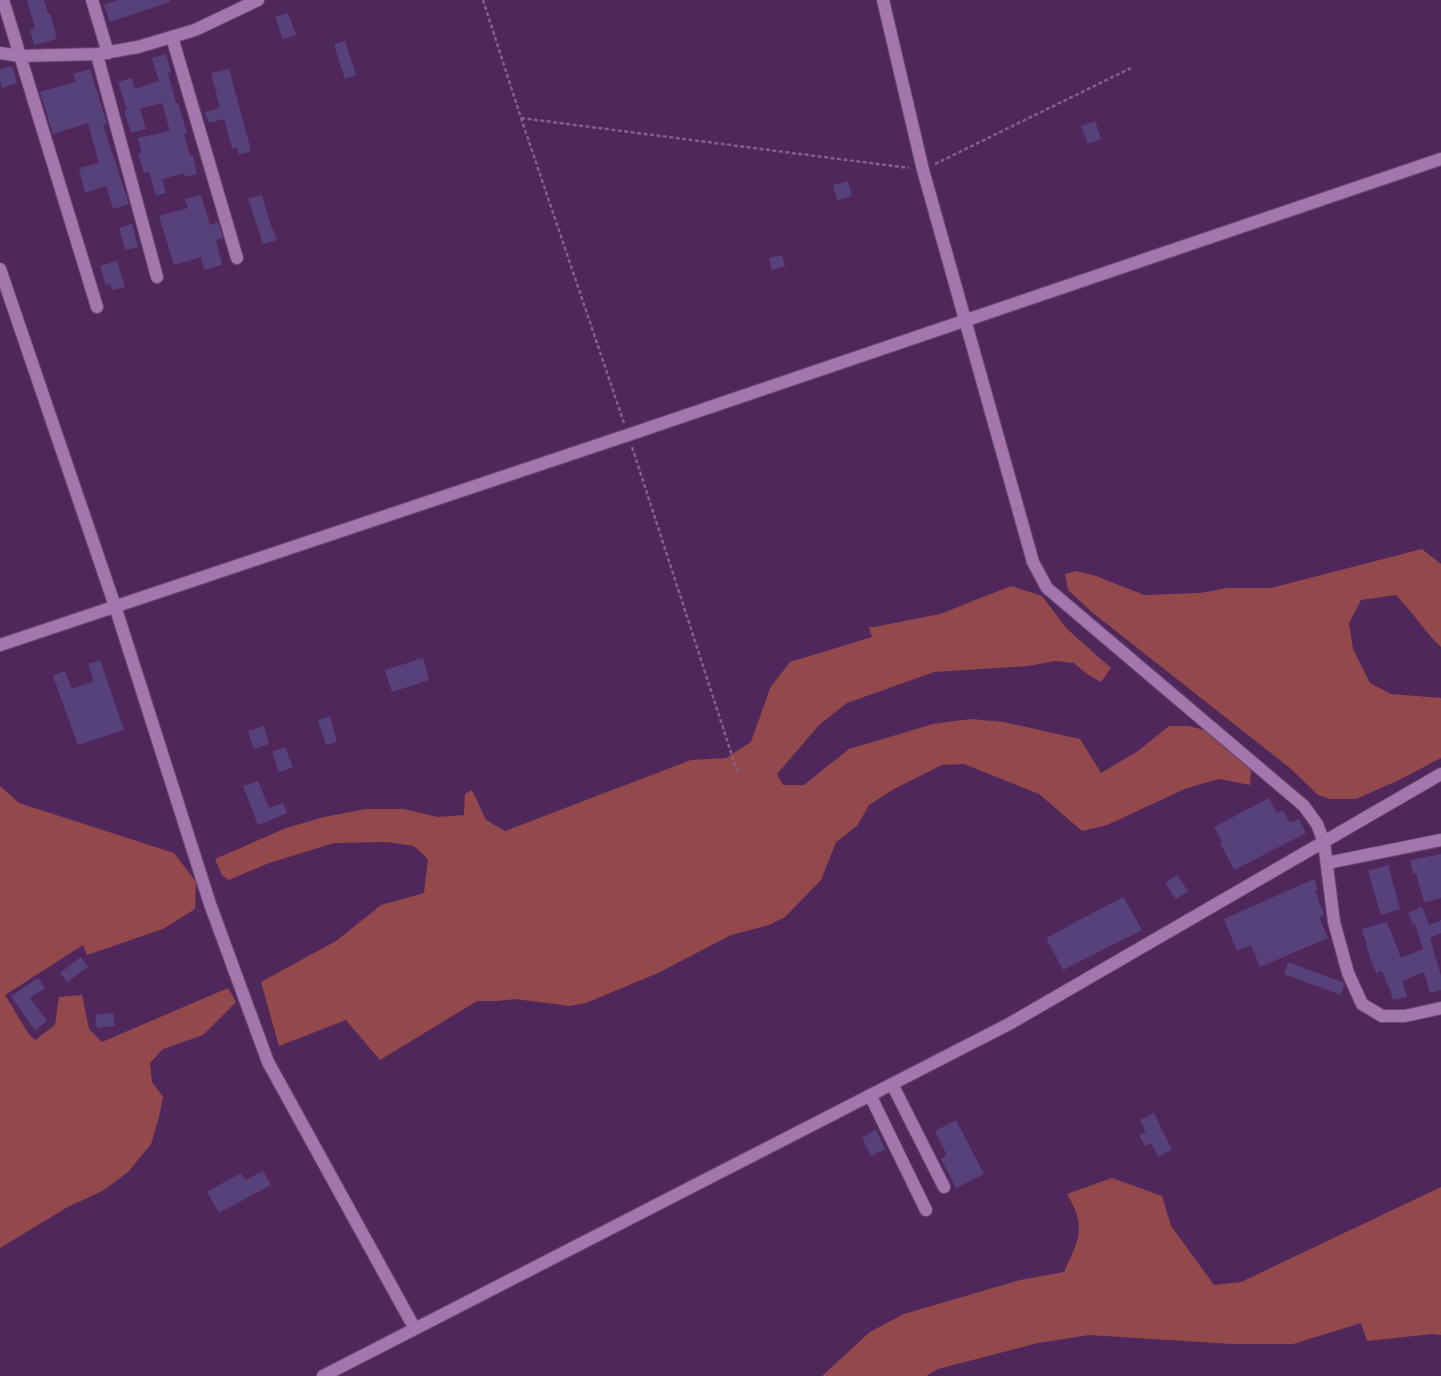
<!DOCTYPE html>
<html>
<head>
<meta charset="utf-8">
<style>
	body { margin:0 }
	canvas { display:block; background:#50275a }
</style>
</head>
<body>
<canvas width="1441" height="1376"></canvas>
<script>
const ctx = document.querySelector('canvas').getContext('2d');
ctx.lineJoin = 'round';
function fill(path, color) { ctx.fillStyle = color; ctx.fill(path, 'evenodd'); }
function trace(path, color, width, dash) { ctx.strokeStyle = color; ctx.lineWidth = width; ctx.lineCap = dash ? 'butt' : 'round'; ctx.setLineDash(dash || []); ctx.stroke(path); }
const green = new Path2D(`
	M1422,549L1441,564V647C1424,631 1412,611 1396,595L1361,600L1349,623L1353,649L1370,683L1391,694L1441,698V758L1399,780L1356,799H1330L1318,795L1290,768L1093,613L1068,590L1065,574L1077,571L1096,576L1144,595L1200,593L1228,588H1271Z
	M1011,586L1042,596L1067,629L1111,668L1101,682L1087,674L1074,663L1055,661L1028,666L934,672L847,703L819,725L777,774L783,785H804L849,749L933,724L971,719L1004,722L1080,739L1101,773L1138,751L1169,726H1189L1204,730L1251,770L1250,785L1219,779L1187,788L1107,825L1082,831L1039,794L964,764L942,765L894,789L869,805L857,826L836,842L821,880L785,917L769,925L731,935L658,973L586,1003L570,1006L515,999L498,1001H477L380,1060L346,1020L279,1046L261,982L336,941L381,905L424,893L428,859L414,846L387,842L334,843L269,863L229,880L222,875L215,859L286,828L324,817L366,809H404L438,817L464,815L465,794L472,790L486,820L505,831L691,760L726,758L751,742L770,688L790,662L872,637L869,627H874L940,614Z
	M0,786L19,803L174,853L196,882L195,909L163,929L87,955L83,945L5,995L28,1033L35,1040L55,1025L59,997L82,995L89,1029L102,1042L228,988L236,1002L203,1035L163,1049L150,1063L152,1082L163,1097L159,1117L151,1144L128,1172L104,1190L66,1208L0,1248Z
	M1112,1178L1162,1196L1171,1226L1214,1285L1241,1282L1441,1187V1335L1432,1334L1367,1341L1361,1323L1293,1344H1233L1089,1335L1038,1343L938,1369L926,1376H822L870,1332L904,1314L1020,1280L1064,1272C1079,1239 1087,1228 1067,1194Z`);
const building = new Path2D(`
	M27,0H44L48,14L50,13L57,39L34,45L30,30L35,28Z
	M118,0H170V2L110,22L104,5Z
	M288,13L296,35L283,39L275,17Z
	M345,41L356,75L345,79L334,44Z
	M166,54L171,72L168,73L176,103H178L187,133L184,134L190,156L193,155L197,174L185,177L184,173L162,179L166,193L156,196L149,172L144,173L138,154L142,153L138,138L170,131L162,103L140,109L146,129L131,133L124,111L127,110L118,82L132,78L135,89L159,81L152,58Z
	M12,66L17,83L2,88L0,80V69Z
	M90,69L107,124L103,125L129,204L113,209L106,186L85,193L79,168L99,163L88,123L53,134L40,92L76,82L73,74Z
	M229,69L251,151L239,155L237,147L232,148L224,119L209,123L205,112L220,108L211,73Z
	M1095,121L1101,139L1088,144L1081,126Z
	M848,181L852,196L837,200L833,185Z
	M201,195L210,225L218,222L223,238L216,240L222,265L204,270L201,257L174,265L159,216L188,208L185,199Z
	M262,195L270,223L277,240L263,244L248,198Z
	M132,224L138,247L125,250L119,228Z
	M782,255L785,266L772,270L769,258Z
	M117,261L125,287L112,290L110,284L106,285L100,266Z
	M423,658L429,680L392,692L385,670Z
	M100,660L124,730L78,745L53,676L65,671L72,689L94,681L88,664Z
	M330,716L337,742L326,745L318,720Z
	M264,726L269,744L254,749L248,731Z
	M285,747L293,767L279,772L272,752Z
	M258,781L269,808L283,803L287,813L258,825L243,786Z
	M1269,798L1277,813L1283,810L1290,823L1299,819L1306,833L1234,870L1220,843L1222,841L1214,827Z
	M1441,854V898L1424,902L1416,873L1413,874L1410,860Z
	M1388,865L1400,909L1381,915L1368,871Z
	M1177,875L1188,891L1176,899L1165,883Z
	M1314,879L1318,890L1315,891L1324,915L1319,917L1328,938L1260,967L1251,945L1237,951L1224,919Z
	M1123,897L1142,930L1063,970L1046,938Z
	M1422,907L1429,925L1441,920V933L1430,938L1441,976V990L1430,993L1424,972L1402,981L1407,997L1393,1000L1389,986L1388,987L1382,971L1376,973L1366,946L1367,945L1362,929L1387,922L1401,958L1423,949L1415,924H1413L1408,913Z
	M81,957L88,967L67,982L60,973Z
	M1288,962L1344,983V985L1341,995L1284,974Z
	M38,978L45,988L30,998L47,1021L35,1030L11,996Z
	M113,1013L115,1026L97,1028L95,1015Z
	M1154,1113L1172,1150L1158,1157L1151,1143L1145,1146L1139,1135L1146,1132L1140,1120Z
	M956,1120L984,1174L956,1188L941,1159L947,1155L935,1131Z
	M876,1130L885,1149L871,1156L862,1137Z
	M263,1171L271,1185L219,1213L207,1192L241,1173L245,1180Z`);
const path = new Path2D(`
	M483,0L521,118L624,423
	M521,118L909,168
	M935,164L1131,68
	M632,447L738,774`);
const minor = new Path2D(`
	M3,0L97,307
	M92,0L108,53
	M883,0L923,170L1033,562L1047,588L1304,806L1317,824L1324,842L1334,922L1348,973L1362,1004L1382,1016H1405L1441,1008
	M172,37L237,258
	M0,53L20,56L98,54L138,47L195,30L258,0
	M97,55L157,277
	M0,269L115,606L210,904L268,1062L415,1329
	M0,645L628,435L1441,159
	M1327,863L1441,840
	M892,1084L944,1187
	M870,1095L926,1210
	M323,1376L1009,1024L1441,774`);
fill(green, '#93494b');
fill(building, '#57417b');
trace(minor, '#6b4773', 14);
trace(path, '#835f8b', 2.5, [4, 2.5]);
trace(minor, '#a376ae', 12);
</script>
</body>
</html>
